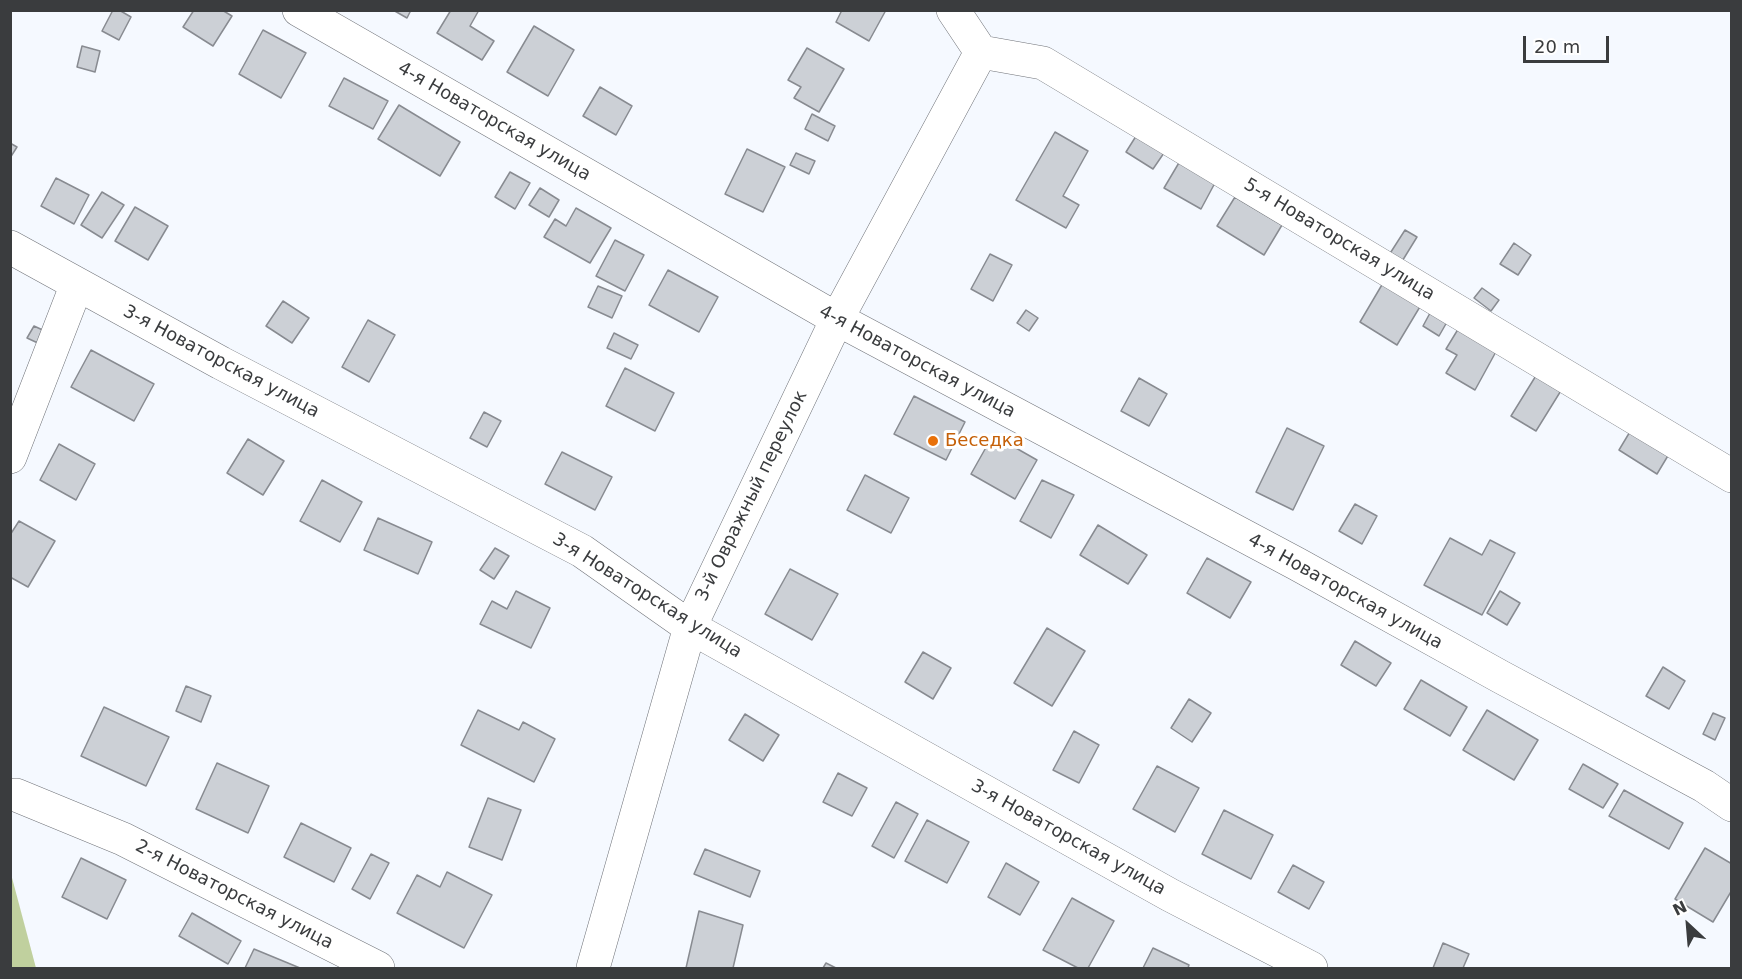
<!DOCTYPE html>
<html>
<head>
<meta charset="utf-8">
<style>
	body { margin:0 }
	#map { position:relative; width:1742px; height:979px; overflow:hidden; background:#f5f9ff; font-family:"DejaVu Sans",sans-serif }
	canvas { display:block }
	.frame { position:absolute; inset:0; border:12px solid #3a3c3e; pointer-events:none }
	.north { position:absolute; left:1658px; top:895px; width:60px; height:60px; -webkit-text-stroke:4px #fff; paint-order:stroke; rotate:334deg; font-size:16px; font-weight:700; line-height:24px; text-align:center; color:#3a3c3e }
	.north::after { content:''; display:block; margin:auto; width:21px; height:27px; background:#3a3c3e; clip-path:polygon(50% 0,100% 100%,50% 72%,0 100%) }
	.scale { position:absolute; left:1523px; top:36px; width:86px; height:27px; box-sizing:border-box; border:3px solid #3a3c3e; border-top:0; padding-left:8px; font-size:18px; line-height:21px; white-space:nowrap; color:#3a3c3e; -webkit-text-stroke:4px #fff; paint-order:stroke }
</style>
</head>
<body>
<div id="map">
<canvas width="1742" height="979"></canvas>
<div class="frame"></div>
<div class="north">N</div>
<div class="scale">20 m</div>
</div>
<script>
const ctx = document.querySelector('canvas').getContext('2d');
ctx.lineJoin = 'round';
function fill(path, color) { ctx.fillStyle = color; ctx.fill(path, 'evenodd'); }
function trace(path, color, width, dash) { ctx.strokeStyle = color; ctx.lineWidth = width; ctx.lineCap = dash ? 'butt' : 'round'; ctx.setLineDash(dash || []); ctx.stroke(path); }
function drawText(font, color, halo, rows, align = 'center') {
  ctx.font = font + ' "DejaVu Sans",sans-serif'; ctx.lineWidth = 6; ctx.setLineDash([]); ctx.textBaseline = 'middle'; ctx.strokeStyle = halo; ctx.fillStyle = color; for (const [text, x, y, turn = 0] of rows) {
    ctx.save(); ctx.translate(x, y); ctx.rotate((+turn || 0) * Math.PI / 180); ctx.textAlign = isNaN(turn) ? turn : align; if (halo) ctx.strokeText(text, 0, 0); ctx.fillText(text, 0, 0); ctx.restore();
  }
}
const green = new Path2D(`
	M11,874L36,968H11Z`);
const building = new Path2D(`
	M113,10H119L131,17L119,40L102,31Z
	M194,10H222L232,16L213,46L183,27Z
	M393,10H411L407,18Z
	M451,10H479L470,26L494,41L482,60L437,33Z
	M842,10H886L869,41L836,22Z
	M534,26L574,50L548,96L507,72Z
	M263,30L306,53L281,98L239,74Z
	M82,46L100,51L95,72L77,67Z
	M807,48L844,69L819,112L794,98L801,87L788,80Z
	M344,78L388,101L373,129L329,106Z
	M600,87L632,106L616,135L583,116Z
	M399,105L460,142L440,176L378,139Z
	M812,114L835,126L828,141L805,129Z
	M1055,132L1088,151L1063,196L1079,205L1066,228L1016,200Z
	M1138,133L1166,150L1153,169L1126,152Z
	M10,143L17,147L10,158Z
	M747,149L785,167L763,212L725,194Z
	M796,153L815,161L809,174L790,165Z
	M1180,161L1216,181L1201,209L1164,188Z
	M510,172L530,183L515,209L495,197Z
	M56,178L89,195L74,224L41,206Z
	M540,188L559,200L549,217L529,205Z
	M102,192L124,205L102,238L81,225Z
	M1235,197L1282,225L1264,255L1217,226Z
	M135,207L168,226L148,260L115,241Z
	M576,208L611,228L590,263L544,237L555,219L566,226Z
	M1405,230L1417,237L1401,263L1389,255Z
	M615,240L644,255L625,291L596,276Z
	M1514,243L1531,255L1518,275L1500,264Z
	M990,254L1012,265L993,301L971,289Z
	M668,270L718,297L699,332L649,305Z
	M1383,283L1421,305L1397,345L1360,322Z
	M598,286L622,296L612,318L588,307Z
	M1482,288L1499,300L1491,311L1474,298Z
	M283,301L309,318L292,343L266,326Z
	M1026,310L1038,318L1029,331L1017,323Z
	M1430,313L1447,322L1439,336L1423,326Z
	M368,320L395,335L369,382L342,367Z
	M34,326L47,332L40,344L27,338Z
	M1460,326L1498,348L1475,390L1446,373L1457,355L1446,349Z
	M614,333L638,345L631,359L607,348Z
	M91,350L154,384L134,421L71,387Z
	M625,368L674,393L655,431L606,406Z
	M1537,374L1562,389L1536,431L1511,416Z
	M1139,378L1167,394L1149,426L1121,411Z
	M914,396L965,422L946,460L894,434Z
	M484,412L501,421L487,447L470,438Z
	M1287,428L1324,446L1293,510L1256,492Z
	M1631,430L1669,454L1657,474L1619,450Z
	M993,435L1037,460L1015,499L971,474Z
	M248,439L284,461L263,495L227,473Z
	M59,444L95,464L76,500L40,480Z
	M562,452L612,477L595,510L545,484Z
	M865,475L909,498L891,533L847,510Z
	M322,480L362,502L340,542L300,521Z
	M1042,480L1074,495L1051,538L1020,521Z
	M1355,504L1377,516L1362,544L1339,531Z
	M378,518L432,542L418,574L364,550Z
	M19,521L55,541L28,587L10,577V535Z
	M1098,525L1147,555L1128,584L1080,555Z
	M1450,538L1482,555L1490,540L1515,553L1482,615L1424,585Z
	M495,548L509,556L494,579L480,570Z
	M1207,558L1251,582L1230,618L1187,593Z
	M790,569L838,594L812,640L765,614Z
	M516,591L550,608L531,648L480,624L492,601L507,609Z
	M1500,591L1520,603L1507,625L1487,613Z
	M1047,628L1085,651L1052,706L1014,683Z
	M1355,641L1391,663L1376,686L1341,665Z
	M923,652L951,668L933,699L905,682Z
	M1663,667L1685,681L1669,709L1646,696Z
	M1421,680L1467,707L1450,736L1404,709Z
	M186,686L211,696L201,722L176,711Z
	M1189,699L1211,713L1192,742L1171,728Z
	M104,707L169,737L146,786L81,756Z
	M478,710L519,730L523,722L555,739L534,782L461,745Z
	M1487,710L1538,740L1514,780L1463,750Z
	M1713,713L1725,718L1715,740L1703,734Z
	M745,714L779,735L763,761L729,740Z
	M1074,731L1099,745L1079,783L1053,770Z
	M217,763L269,786L248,833L196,809Z
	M1583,764L1618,784L1603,808L1569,789Z
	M1157,766L1199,788L1175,832L1133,809Z
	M838,773L867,788L852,816L823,802Z
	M1624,790L1683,823L1669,849L1609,816Z
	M488,798L521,810L502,860L469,847Z
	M896,802L918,814L894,858L872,846Z
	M1224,810L1273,835L1251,879L1202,854Z
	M927,820L969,842L947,883L905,861Z
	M301,823L351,848L334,882L284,857Z
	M1705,848L1732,864V890L1713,922L1675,899Z
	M705,849L760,871L750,897L694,874Z
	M371,854L389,863L370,899L352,889Z
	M81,858L126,880L107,919L62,897Z
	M1006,863L1039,882L1020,915L988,897Z
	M1293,865L1324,882L1309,909L1278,892Z
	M447,872L492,895L464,948L397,913L417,875L440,887Z
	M1072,898L1114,921L1088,968H1078L1043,950Z
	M699,911L743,925L733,968H686Z
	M192,913L241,941L228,964L179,936Z
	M1443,943L1469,954L1463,968H1433Z
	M1153,948L1189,965L1188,968H1143Z
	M254,949L300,968H245Z
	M826,963L836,968H823Z`);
const minor = new Path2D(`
	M299,10L837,319L1297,564L1501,677L1704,786L1732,805
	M953,10L981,52L1043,63L1732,476
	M10,247L221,363L582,551L690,627L1170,895L1311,968
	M10,457L77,284
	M16,795L123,839L378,968
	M593,968L690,627L837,319L981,52`);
const markers = [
	[933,441,6,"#e8710a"]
];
const streetNames = [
	["4-я Новаторская улица",494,122,30],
	["5-я Новаторская улица",1339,240,31],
	["3-я Новаторская улица",221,362,28],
	["4-я Новаторская улица",917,362,28],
	["3-й Овражный переулок",752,496,-64],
	["4-я Новаторская улица",1345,592,29],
	["3-я Новаторская улица",647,596,32],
	["3-я Новаторская улица",1068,838,29],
	["2-я Новаторская улица",234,895,27]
];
const foodNames = [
	["Беседка",945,441]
];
fill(green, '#c0d09e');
fill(building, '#ccd0d6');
trace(building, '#888b91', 1.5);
trace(minor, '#707379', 34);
trace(minor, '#fff', 33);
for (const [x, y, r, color] of markers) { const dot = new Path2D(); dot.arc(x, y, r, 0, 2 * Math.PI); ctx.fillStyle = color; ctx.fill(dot); trace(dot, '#fff', 2); }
drawText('18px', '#3a3c3e', '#fff', streetNames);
drawText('18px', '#c56008', '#fff', foodNames, 'left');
</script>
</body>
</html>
